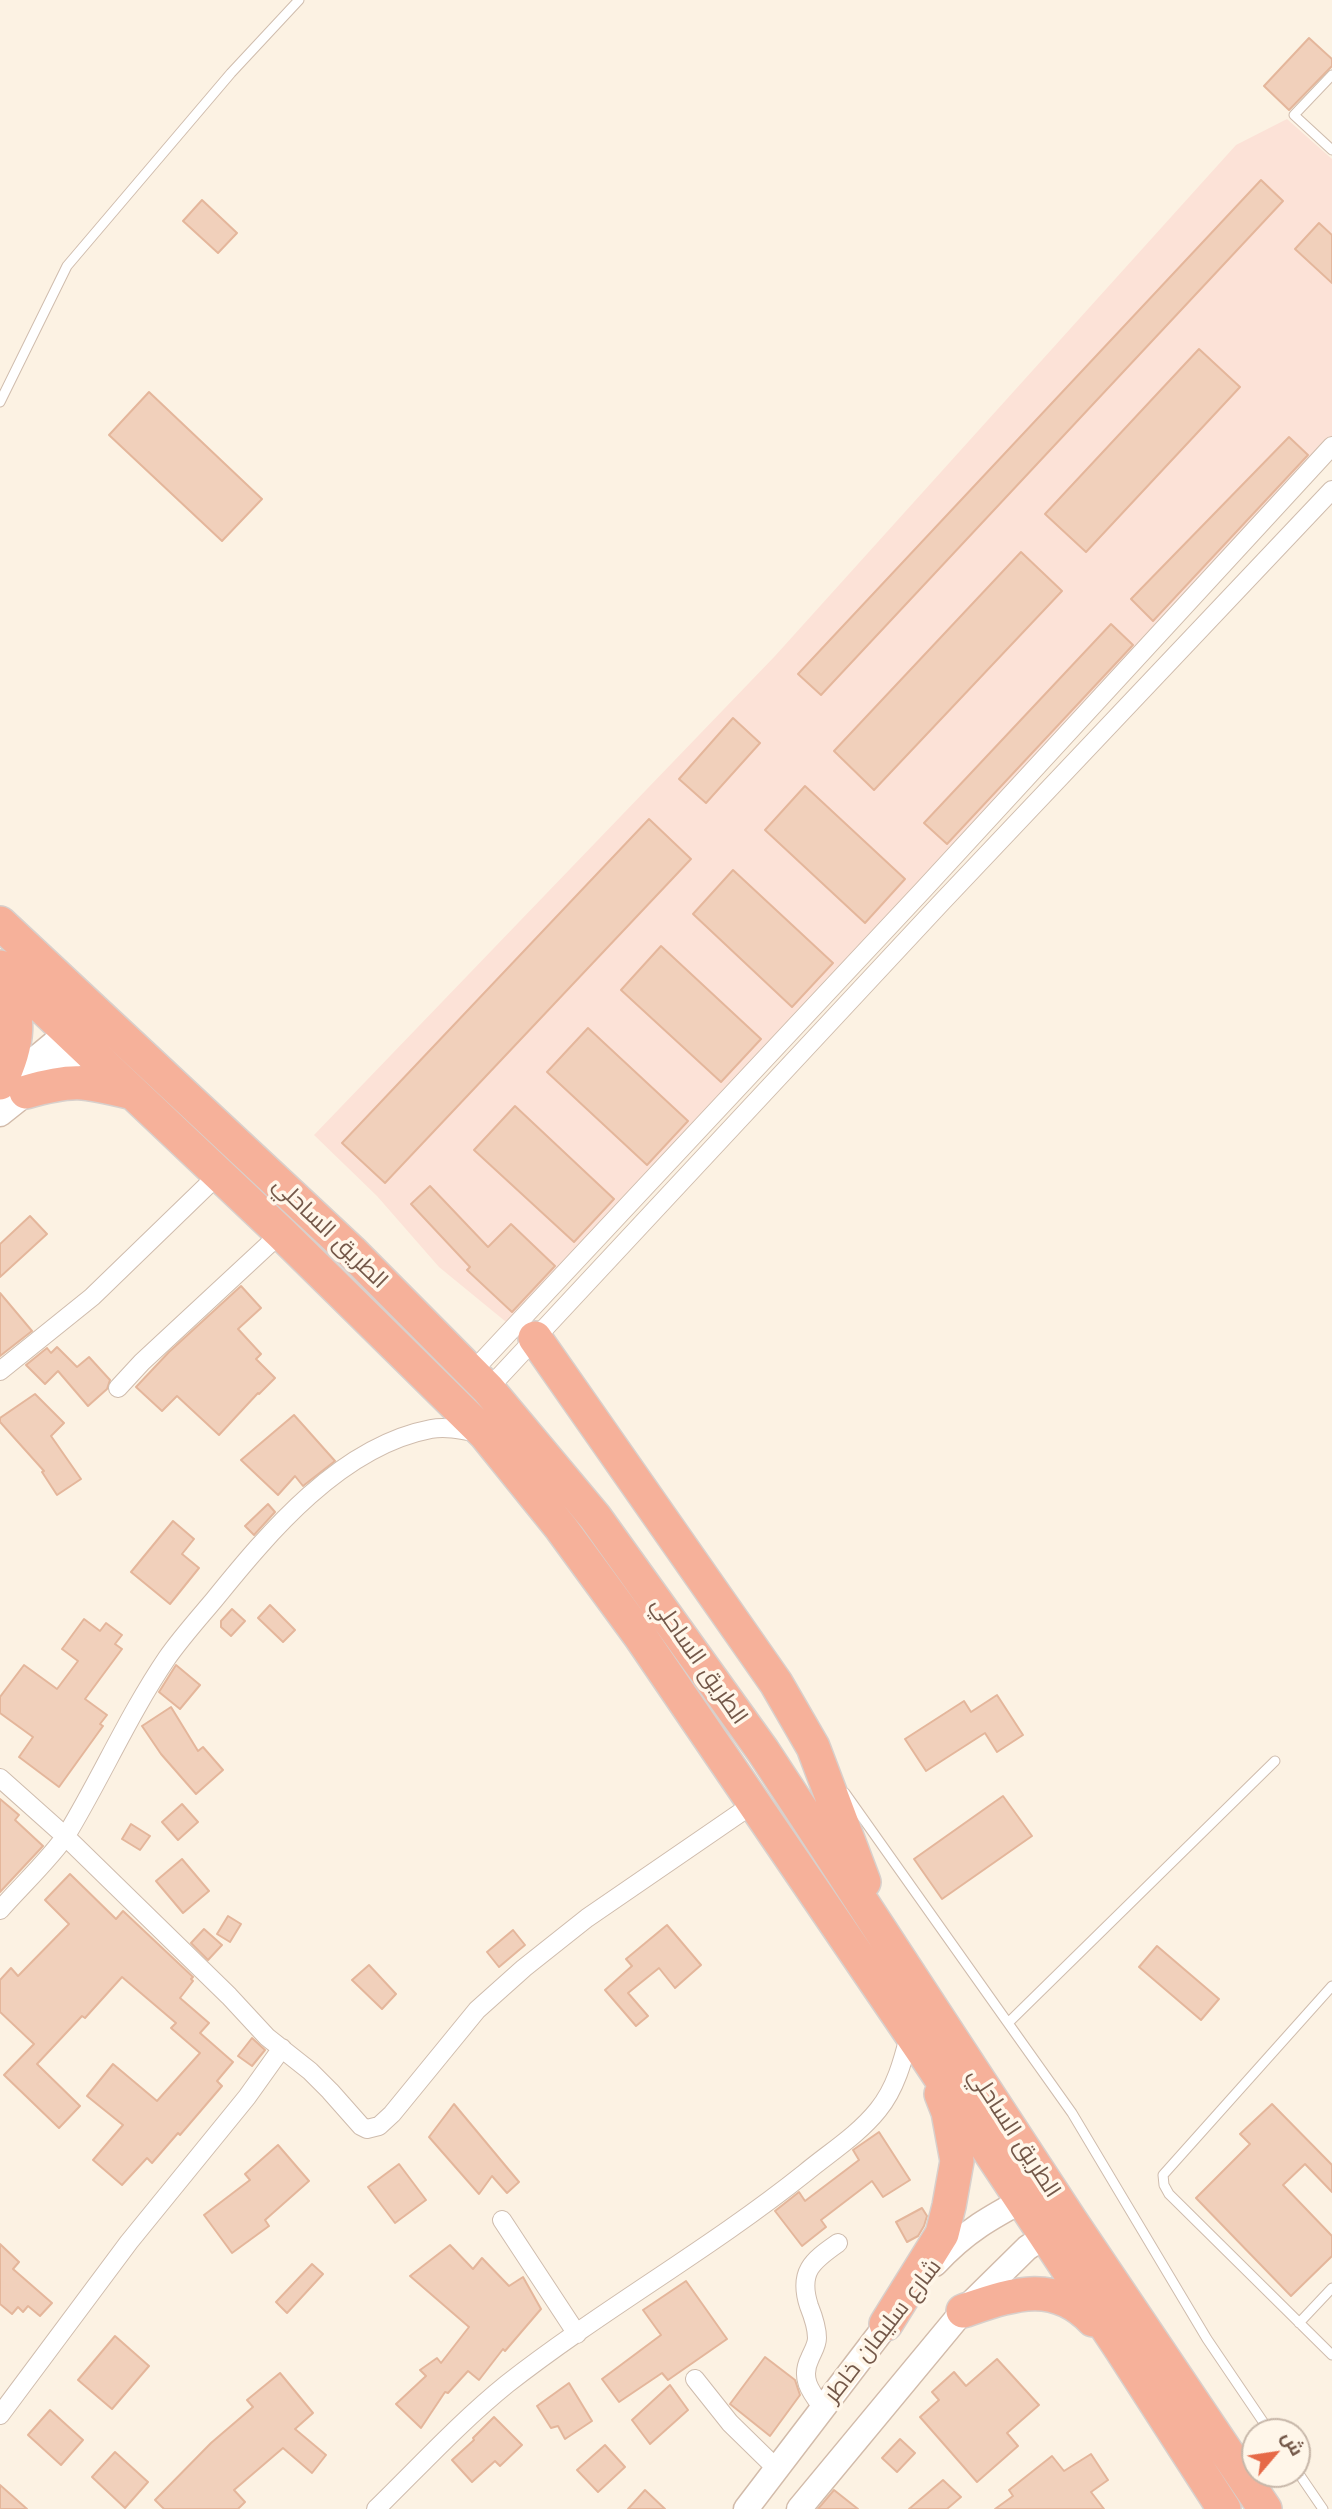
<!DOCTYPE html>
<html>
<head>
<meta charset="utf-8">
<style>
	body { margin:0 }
	#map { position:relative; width:1332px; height:2509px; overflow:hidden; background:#fcf2e3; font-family:"Work Sans",Cairo,sans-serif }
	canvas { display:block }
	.north { position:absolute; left:1241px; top:2418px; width:70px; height:70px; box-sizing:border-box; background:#fff6e9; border:2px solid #c7b7a9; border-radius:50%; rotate:61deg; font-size:19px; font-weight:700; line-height:28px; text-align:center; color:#745849 }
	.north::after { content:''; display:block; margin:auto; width:24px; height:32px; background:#e66a48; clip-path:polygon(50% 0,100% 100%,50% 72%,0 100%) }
</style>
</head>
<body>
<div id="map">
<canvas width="1332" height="2509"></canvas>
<div class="north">ش</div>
</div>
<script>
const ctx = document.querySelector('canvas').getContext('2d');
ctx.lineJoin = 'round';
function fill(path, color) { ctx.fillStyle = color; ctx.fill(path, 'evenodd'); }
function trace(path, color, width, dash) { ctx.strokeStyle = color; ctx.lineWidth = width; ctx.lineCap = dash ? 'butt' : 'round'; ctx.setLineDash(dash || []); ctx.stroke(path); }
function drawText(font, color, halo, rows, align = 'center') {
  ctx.font = font + ' "Work Sans",Cairo,sans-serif'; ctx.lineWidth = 7; ctx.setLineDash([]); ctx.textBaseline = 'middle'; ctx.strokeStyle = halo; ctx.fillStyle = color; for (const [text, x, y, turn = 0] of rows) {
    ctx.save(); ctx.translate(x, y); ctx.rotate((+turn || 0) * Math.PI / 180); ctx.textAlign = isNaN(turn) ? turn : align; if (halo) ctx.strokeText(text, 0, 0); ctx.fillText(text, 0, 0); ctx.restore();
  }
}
const commercial = new Path2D(`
	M1287,119L1332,159V438L511,1326L439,1267L377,1196L314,1135L775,656L1236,145Z`);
const building = new Path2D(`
	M1309,38L1332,59V66L1289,110L1264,86Z
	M1261,180L1283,201L821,695L798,674Z
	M202,200L237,233L218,253L183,221Z
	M1319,223L1332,235V283L1295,249Z
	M1199,349L1240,387L1086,552L1045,514Z
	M149,392L262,499L222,541L109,435Z
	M1289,437L1308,455L1153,621L1131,599Z
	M1021,552L1062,591L874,790L834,751Z
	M1111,624L1133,645L947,844L924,823Z
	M733,718L760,743L706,803L679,779Z
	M805,786L905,879L865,923L765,830Z
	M649,819L691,859L385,1183L342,1143Z
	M733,870L833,963L792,1007L693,914Z
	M661,946L761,1039L721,1082L621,990Z
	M588,1028L688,1121L647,1165L547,1072Z
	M515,1106L614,1199L574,1242L474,1150Z
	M430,1186L488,1247L511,1224L555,1266L512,1312L467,1270L470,1267L411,1204Z
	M30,1216L47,1234L0,1277V1244Z
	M241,1286L261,1308L238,1329L261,1354L256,1359L275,1378L259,1394L258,1393L219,1435L177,1396L162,1411L136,1387L169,1352Z
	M0,1293L32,1331L0,1356Z
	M57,1347L77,1367L89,1357L110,1380L107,1389L88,1406L58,1371L45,1384L26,1365L47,1348L51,1353Z
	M35,1394L64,1423L51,1436L81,1479L57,1495L42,1472L44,1471L0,1422V1418Z
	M294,1415L335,1461L303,1486L295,1476L278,1495L241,1460Z
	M268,1504L275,1512L254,1535L245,1526Z
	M173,1521L194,1539L182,1554L199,1568L170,1604L131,1572Z
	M270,1605L295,1630L283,1642L258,1618Z
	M232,1609L245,1621L231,1636L221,1627V1621Z
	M84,1619L100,1631L106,1623L122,1635L115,1644L122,1649L85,1699L107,1715L100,1724L103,1726L59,1787L19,1757L33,1737L0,1713V1697L24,1665L57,1689L78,1661L62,1649Z
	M176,1665L200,1685L180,1709L159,1692Z
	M997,1695L1023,1735L997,1752L985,1733L926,1771L905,1739L964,1701L971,1712Z
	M171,1707L198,1751L203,1747L223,1770L196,1794L161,1754L142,1726Z
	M1003,1796L1032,1836L942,1899L914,1859Z
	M0,1799L19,1815L15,1820L43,1846L0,1892Z
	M182,1804L198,1822L178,1840L162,1822Z
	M131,1824L150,1836L140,1850L122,1839Z
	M182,1859L209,1891L183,1913L156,1881Z
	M70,1874L116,1919L123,1911L193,1977L191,1979L193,1981L180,1998L209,2023L200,2033L233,2062L217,2081L222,2086L180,2135L178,2133L152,2163L147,2158L122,2185L93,2160L123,2125L87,2096L113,2064L157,2101L200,2053L171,2028L176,2023L122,1977L85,2018L82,2016L37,2064L80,2106L59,2128L4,2075L34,2044L0,2012V1980L11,1968L18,1976L69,1924L45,1900Z
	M228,1916L241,1924L230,1942L217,1934Z
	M667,1925L701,1965L675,1988L659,1968L628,1993L648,2016L636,2026L605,1990L632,1966L626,1959Z
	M204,1929L222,1945L208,1960L191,1943Z
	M513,1930L525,1945L499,1967L487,1952Z
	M1157,1946L1219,1999L1201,2020L1139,1967Z
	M369,1965L396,1994L382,2009L352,1980Z
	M252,2038L265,2050L252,2066L238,2056Z
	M454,2104L519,2182L507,2193L492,2176L479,2194L429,2137Z
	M1272,2104L1332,2165V2192L1305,2164L1283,2185L1332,2236V2256L1291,2296L1196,2198L1250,2144L1240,2134Z
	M879,2132L910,2180L883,2197L872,2181L821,2220L826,2227L802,2246L775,2211L799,2192L805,2201L859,2160L853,2150Z
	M278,2145L309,2181L265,2220L269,2226L232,2253L204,2215L250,2180L245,2174Z
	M399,2164L426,2200L395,2223L368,2187Z
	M922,2208L927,2216L924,2226L918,2236L907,2242L896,2222Z
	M0,2244L19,2262L13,2269L52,2303L40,2316L28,2306L23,2312L18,2307L12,2314L0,2304Z
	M450,2245L473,2269L482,2258L509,2286L523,2277L541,2309L505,2351L503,2349L479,2380L468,2371L448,2393L445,2392L421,2428L396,2404L426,2376L420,2370L437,2358L441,2363L469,2327L410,2276Z
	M312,2264L323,2274L287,2313L276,2302Z
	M686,2281L727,2339L668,2380L662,2373L619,2402L602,2379L661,2335L643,2310Z
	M115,2336L149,2366L112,2409L78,2380Z
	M765,2357L795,2380L800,2395L770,2436L730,2404Z
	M997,2359L1039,2405L1007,2433L1018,2446L977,2482L920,2417L939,2400L932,2392L954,2372L966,2386Z
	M280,2373L313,2413L295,2429L326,2455L312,2473L283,2448L234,2490L245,2502L238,2509H164L155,2500L211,2443L253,2407L247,2400Z
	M569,2383L592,2421L565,2439L558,2426L551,2428L537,2406Z
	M670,2385L688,2410L650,2444L632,2420Z
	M50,2410L83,2440L61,2465L28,2435Z
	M494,2417L522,2445L500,2466L495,2461L472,2482L452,2460L474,2440L473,2438Z
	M900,2439L915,2453L897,2472L882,2458Z
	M605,2445L625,2467L598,2492L577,2470Z
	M115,2452L148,2482L125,2508L92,2477Z
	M1091,2454L1108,2480L1091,2492L1104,2509H995L1013,2496L1009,2490L1052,2456L1064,2471Z
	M943,2480L961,2497L947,2509H909Z
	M0,2485L27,2509H0Z
	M645,2490L665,2509H628Z
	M834,2490L858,2509H818Z`);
const lane = new Path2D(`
	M1332,75L1294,115L1332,150
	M0,402L67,266L231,73L299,0
	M845,1793L1008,2023
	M1332,1986L1163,2175L1164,2185L1169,2194L1332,2355
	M1299,2323L1332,2288
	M1270,2432L1207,2339L1072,2113L1008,2023L1275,1761
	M1297,2471L1323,2509`);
const street = new Path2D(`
	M0,1371L92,1297L218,1175
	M471,1373L924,889L1332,446
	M118,1388L142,1362L281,1233
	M488,1389L940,904L1332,490
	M0,1778L65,1836L229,1996L267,2037L310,2071L330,2091L361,2126L367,2129L379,2126L392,2114L477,2010L524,1968L587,1918L753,1804
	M0,1910C19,1888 52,1857 67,1834C102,1776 129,1714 167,1658C181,1638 198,1619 214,1600C269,1532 341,1446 431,1429C446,1426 463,1430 478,1433
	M502,2220L577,2334
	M695,2379L730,2423L776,2468
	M822,2407C810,2391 800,2378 810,2358C813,2351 817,2345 817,2338C817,2327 813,2316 809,2306C798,2272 812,2261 838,2243
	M0,2415L129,2242L247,2097L282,2048
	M376,2509C419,2467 460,2422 507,2384C603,2309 710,2249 805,2173C829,2153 858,2135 878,2110C896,2088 903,2060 910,2033`);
const secondary = new Path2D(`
	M0,1088L81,1021
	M0,1114L98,1036
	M935,2264C967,2229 995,2215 1036,2193
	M746,2509L897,2311
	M799,2509L963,2311L1027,2248L1058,2227`);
const highway = new Path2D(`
	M0,923L353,1253L488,1389L595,1517L763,1751L1071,2221L1265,2509
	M0,967L281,1233L485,1434L561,1528L640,1636L926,2056L1121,2349L1224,2509
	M0,1083C21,1040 18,1021 8,975
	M26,1092C74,1078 84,1081 133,1093
	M535,1338L776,1683L813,1747L864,1882
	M963,2311C1011,2295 1053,2278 1093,2320
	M886,2324L942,2234L949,2206L957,2161L948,2112L941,2094`);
const streetNames = [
	["الطريق الساحلي",330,1233,44],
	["الطريق الساحلي",699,1661,55],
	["الطريق الساحلي",1014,2133,57],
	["شارع سليمان خاطر",883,2331,-52]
];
fill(commercial, '#fce2d7');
fill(building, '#f1d0bb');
trace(building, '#e4b69b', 2);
trace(lane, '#cfbcad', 11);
trace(street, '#cfbcad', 20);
trace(secondary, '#d2bbaa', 27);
trace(highway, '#d8d0cc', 36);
trace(lane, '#fff', 9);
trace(street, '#fff', 18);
trace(secondary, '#fff', 24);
trace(highway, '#f6b19a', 33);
drawText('23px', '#745849', '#fff6e9', streetNames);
</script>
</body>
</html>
